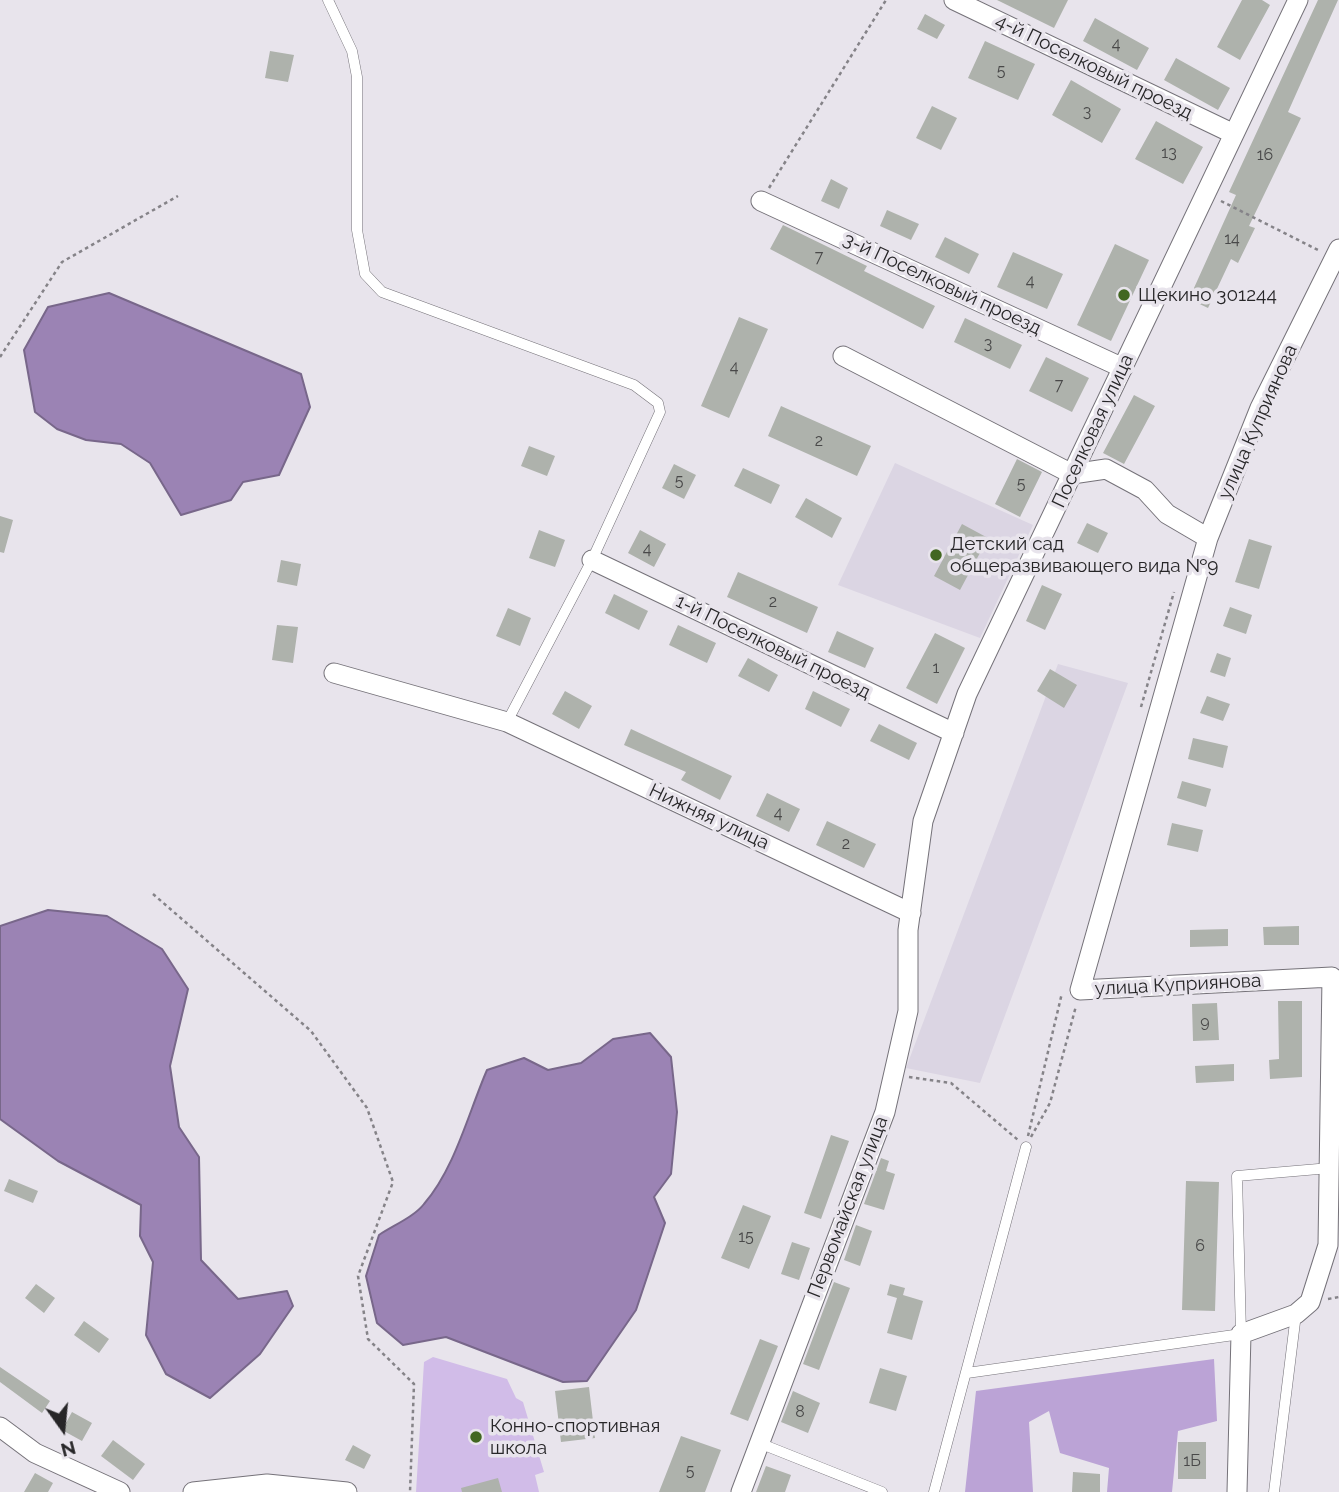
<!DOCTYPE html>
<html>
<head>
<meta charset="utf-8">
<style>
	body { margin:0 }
	#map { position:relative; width:1339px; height:1492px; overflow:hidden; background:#e8e4ec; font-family:Raleway,sans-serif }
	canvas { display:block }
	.north { position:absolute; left:28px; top:1394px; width:70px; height:70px; -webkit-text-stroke:5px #e8e4ec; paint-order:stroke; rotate:165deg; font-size:19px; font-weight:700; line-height:28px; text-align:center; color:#272628 }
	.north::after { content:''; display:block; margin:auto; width:24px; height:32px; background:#272628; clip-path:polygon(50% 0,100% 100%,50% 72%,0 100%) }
</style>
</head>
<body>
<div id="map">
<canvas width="1339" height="1492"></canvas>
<div class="north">N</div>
</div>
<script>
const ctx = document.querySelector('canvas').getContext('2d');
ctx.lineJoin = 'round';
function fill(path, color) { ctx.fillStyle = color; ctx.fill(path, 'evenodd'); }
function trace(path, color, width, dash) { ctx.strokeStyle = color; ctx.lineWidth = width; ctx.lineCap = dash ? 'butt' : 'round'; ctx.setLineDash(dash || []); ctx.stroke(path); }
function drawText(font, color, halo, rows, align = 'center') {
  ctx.font = font + ' Raleway,sans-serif'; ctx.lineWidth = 7; ctx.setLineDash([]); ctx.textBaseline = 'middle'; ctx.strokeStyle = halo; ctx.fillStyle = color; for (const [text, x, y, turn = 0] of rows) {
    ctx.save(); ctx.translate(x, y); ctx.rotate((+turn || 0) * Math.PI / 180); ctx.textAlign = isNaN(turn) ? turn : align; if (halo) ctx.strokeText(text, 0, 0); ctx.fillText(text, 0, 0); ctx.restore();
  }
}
const built = new Path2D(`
	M895,463L1033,525L980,638L838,585Z
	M1058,664L1128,683L980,1083L906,1068Z`);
const green = new Path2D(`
	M433,1357L507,1379L516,1398L523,1402L544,1472L535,1475L539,1492H416L424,1362Z`);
const forest = new Path2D(`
	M1214,1359L1217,1421L1178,1431L1172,1492H1107L1109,1468L1060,1453L1049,1411L1029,1422L1033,1492H965L976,1391Z`);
const water = new Path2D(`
	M109,293L301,374L310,407L279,475L243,482L231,500L181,515L150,463L121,444L86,440L57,429L35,412L24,350L48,307Z
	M48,910L107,916L162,949L188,989L170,1066L179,1127L199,1157L201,1260L238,1299L287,1291L293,1306L260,1354L210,1398L166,1374L146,1335L153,1262L140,1236L141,1205L58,1161L0,1119V926Z
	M650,1033L671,1057L677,1112L671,1174L654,1197L665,1223L636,1310L587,1381L563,1382L446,1337L403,1345L377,1323L366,1276L379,1235C392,1226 414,1217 424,1204C455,1168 468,1114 487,1070L524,1058L548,1070L581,1063L613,1039Z`);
const building = new Path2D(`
	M997,0H1068L1054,28Z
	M1242,0H1262L1270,5L1240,60L1217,47Z
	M1318,0H1338L1288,112L1301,118L1249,226L1255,228L1238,263L1231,259L1208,308L1189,299L1236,195L1229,192Z
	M925,14L945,25L937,39L917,29Z
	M1095,18L1149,48L1137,70L1083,41Z
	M985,41L1035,64L1018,100L968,78Z
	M270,51L294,55L288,82L265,78Z
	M1176,58L1230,88L1218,110L1164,80Z
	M1071,80L1121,109L1102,143L1052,115Z
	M932,106L957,118L941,150L916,138Z
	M1156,121L1203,147L1183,184L1135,159Z
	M831,179L848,188L839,209L821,201Z
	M887,210L919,224L911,240L880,226Z
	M783,225L867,266L864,271L935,306L923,329L770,249Z
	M945,237L979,254L969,274L935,257Z
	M1115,244L1149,260L1111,341L1077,325Z
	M1013,252L1063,274L1047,309L997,287Z
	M739,317L768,329L729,418L701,406Z
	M965,318L1022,345L1010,369L954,342Z
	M1046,357L1089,378L1072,412L1029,391Z
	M1134,395L1155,406L1124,464L1103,453Z
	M781,406L871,446L857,476L768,436Z
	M529,446L555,456L547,476L521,466Z
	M1017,459L1042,472L1020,517L995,504Z
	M674,464L696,475L684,499L662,488Z
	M743,468L780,485L771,504L734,486Z
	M806,498L842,518L832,538L795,517Z
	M0,516L13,520L4,553L0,552Z
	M1087,523L1108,533L1098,553L1077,543Z
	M962,524L988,538L960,590L934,576Z
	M539,530L565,540L555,567L529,558Z
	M640,530L666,544L654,567L628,553Z
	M1249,539L1272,546L1259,589L1235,582Z
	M281,560L301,564L297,586L277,582Z
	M738,572L818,607L807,633L727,597Z
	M1042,585L1062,594L1045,630L1026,621Z
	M614,594L648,611L639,630L605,613Z
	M1230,607L1252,615L1246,634L1223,626Z
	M508,608L531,618L520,646L496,636Z
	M277,625L298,627L293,663L272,660Z
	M678,625L716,643L707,663L669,645Z
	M837,631L874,648L865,668L828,652Z
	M935,633L965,648L937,704L906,688Z
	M1217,653L1231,658L1225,677L1210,672Z
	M748,658L778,675L769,692L738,676Z
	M1050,669L1077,685L1064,708L1037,691Z
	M565,691L592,706L579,729L552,714Z
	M813,691L850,709L841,727L805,709Z
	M1207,696L1230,704L1223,721L1200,713Z
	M879,724L917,743L909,760L870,741Z
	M631,729L732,776L720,800L681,780L686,772L624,745Z
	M1193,738L1228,746L1223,768L1188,759Z
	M1182,781L1211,789L1206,807L1177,798Z
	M767,793L800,809L789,832L756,816Z
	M827,821L876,844L864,868L816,845Z
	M1172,823L1203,830L1198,852L1167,845Z
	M1299,926V945H1264L1263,927Z
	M1228,929V946L1190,947V930Z
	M1278,1001H1302V1077L1270,1079L1269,1060L1279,1059Z
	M1217,1003L1219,1040L1193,1041L1192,1004Z
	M1234,1064V1081L1196,1083L1195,1066Z
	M831,1135L849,1141L821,1219L804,1213Z
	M881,1158L889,1161L886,1171L895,1174L884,1210L864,1204Z
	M9,1179L38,1191L33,1203L4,1191Z
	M1186,1181L1219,1182L1215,1311L1182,1310Z
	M743,1205L771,1216L749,1269L721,1258Z
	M856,1225L872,1231L860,1266L844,1260Z
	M792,1242L810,1248L799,1280L781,1274Z
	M834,1282L850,1288L819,1370L803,1364Z
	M36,1284L55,1298L44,1313L25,1298Z
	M890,1284L905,1288L903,1295L923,1301L912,1340L887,1333L897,1298L887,1295Z
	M84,1321L109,1339L99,1353L74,1335Z
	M760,1339L778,1346L748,1421L730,1414Z
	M0,1367L50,1401L42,1413L0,1382Z
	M880,1368L907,1376L896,1411L869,1403Z
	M589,1387L595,1438L561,1442L555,1391Z
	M793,1391L820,1403L808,1433L781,1422Z
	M72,1412L92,1423L82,1441L62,1430Z
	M681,1436L721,1450L705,1492H659Z
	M113,1440L145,1464L133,1480L101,1456Z
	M1178,1442H1206V1479H1178Z
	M353,1445L371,1455L364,1469L345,1460Z
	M766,1466L791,1475L785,1492H756Z
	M1073,1472L1100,1474V1492H1072Z
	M35,1473L53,1483L48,1492H24Z
	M498,1478L502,1492H462L461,1488Z`);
const path = new Path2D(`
	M769,188L886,0
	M1221,201L1318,250
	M0,357L62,262L178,196
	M1141,707L1174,592
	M153,894L311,1031L367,1108L393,1182L358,1276L368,1339L414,1384L410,1492
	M909,1077L951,1083L1018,1140
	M1028,1136L1062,993
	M1031,1137L1050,1103L1076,1006
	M1328,1299L1339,1297`);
const lane = new Path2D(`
	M328,0L352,51L357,77V230L365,274L382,292L634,385L658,403L660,412L592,560L507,722
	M967,1373L1241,1334L1237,1176L1330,1168
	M759,1443L882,1492
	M934,1492L1026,1147
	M1274,1492L1296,1314`);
const street = new Path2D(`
	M954,0L1234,134
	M761,201L1123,368
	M843,356L1072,474L1106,469L1145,490L1167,514L1208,538
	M592,560L954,733
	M334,673L507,722L911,913
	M0,1427L35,1453L120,1492
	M193,1492L267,1484L347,1492
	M741,1492L885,1112L908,1011V930L923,821L967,694L1298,0
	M1237,1492L1241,1334L1296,1314L1310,1302L1328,1245L1332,977L1080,990L1208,538L1260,408L1339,249`);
const markers = [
	[1124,295,7,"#426721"],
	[936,555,7,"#426721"],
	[476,1437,7,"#426721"]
];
const numberNames = [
	["4",1116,44],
	["5",1001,71],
	["3",1087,112],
	["13",1169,153],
	["16",1265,155],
	["14",1232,239],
	["7",819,257],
	["4",1030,281],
	["3",988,344],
	["4",734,367],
	["7",1059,385],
	["2",819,441],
	["5",679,481],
	["5",1021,484],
	["4",647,549],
	["2",773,602],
	["1",936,668],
	["4",778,813],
	["2",846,844],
	["9",1205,1022],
	["15",746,1237],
	["6",1200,1246],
	["8",800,1412],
	["1Б",1192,1461],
	["5",690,1471]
];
const streetNames = [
	["4-й Поселковый проезд",1094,67,26],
	["3-й Поселковый проезд",942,284,25],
	["улица Куприянова",1258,422,-66],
	["Поселковая улица",1093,431,-65],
	["1-й Поселковый проезд",773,647,26],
	["Нижняя улица",709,817,25],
	["улица Куприянова",1178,985,-3],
	["Первомайская улица",848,1207,-69]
];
const poiNames = [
	["Щекино 301244",1138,295],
	["Детский сад",950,544],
	["общеразвивающего вида №9",950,566],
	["Конно-спортивная",490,1426],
	["школа",490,1448]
];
fill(built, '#dbd5e3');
fill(green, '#d1bce8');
fill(forest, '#bba3d6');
fill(water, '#9b83b4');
trace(water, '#78678a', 2);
fill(building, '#aeb2ac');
trace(lane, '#757279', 11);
trace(street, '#757279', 21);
trace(path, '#858388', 2.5, [3.5, 3.5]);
trace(lane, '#fff', 10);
trace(street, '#fff', 19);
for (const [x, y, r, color] of markers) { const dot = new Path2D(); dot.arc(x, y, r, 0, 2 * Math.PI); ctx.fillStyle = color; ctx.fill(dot); trace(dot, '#e8e4ec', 2.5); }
drawText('16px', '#494949', null, numberNames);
drawText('19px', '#272628', '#e8e4ec', streetNames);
drawText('19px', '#272628', '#e8e4ec', poiNames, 'left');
</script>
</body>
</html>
